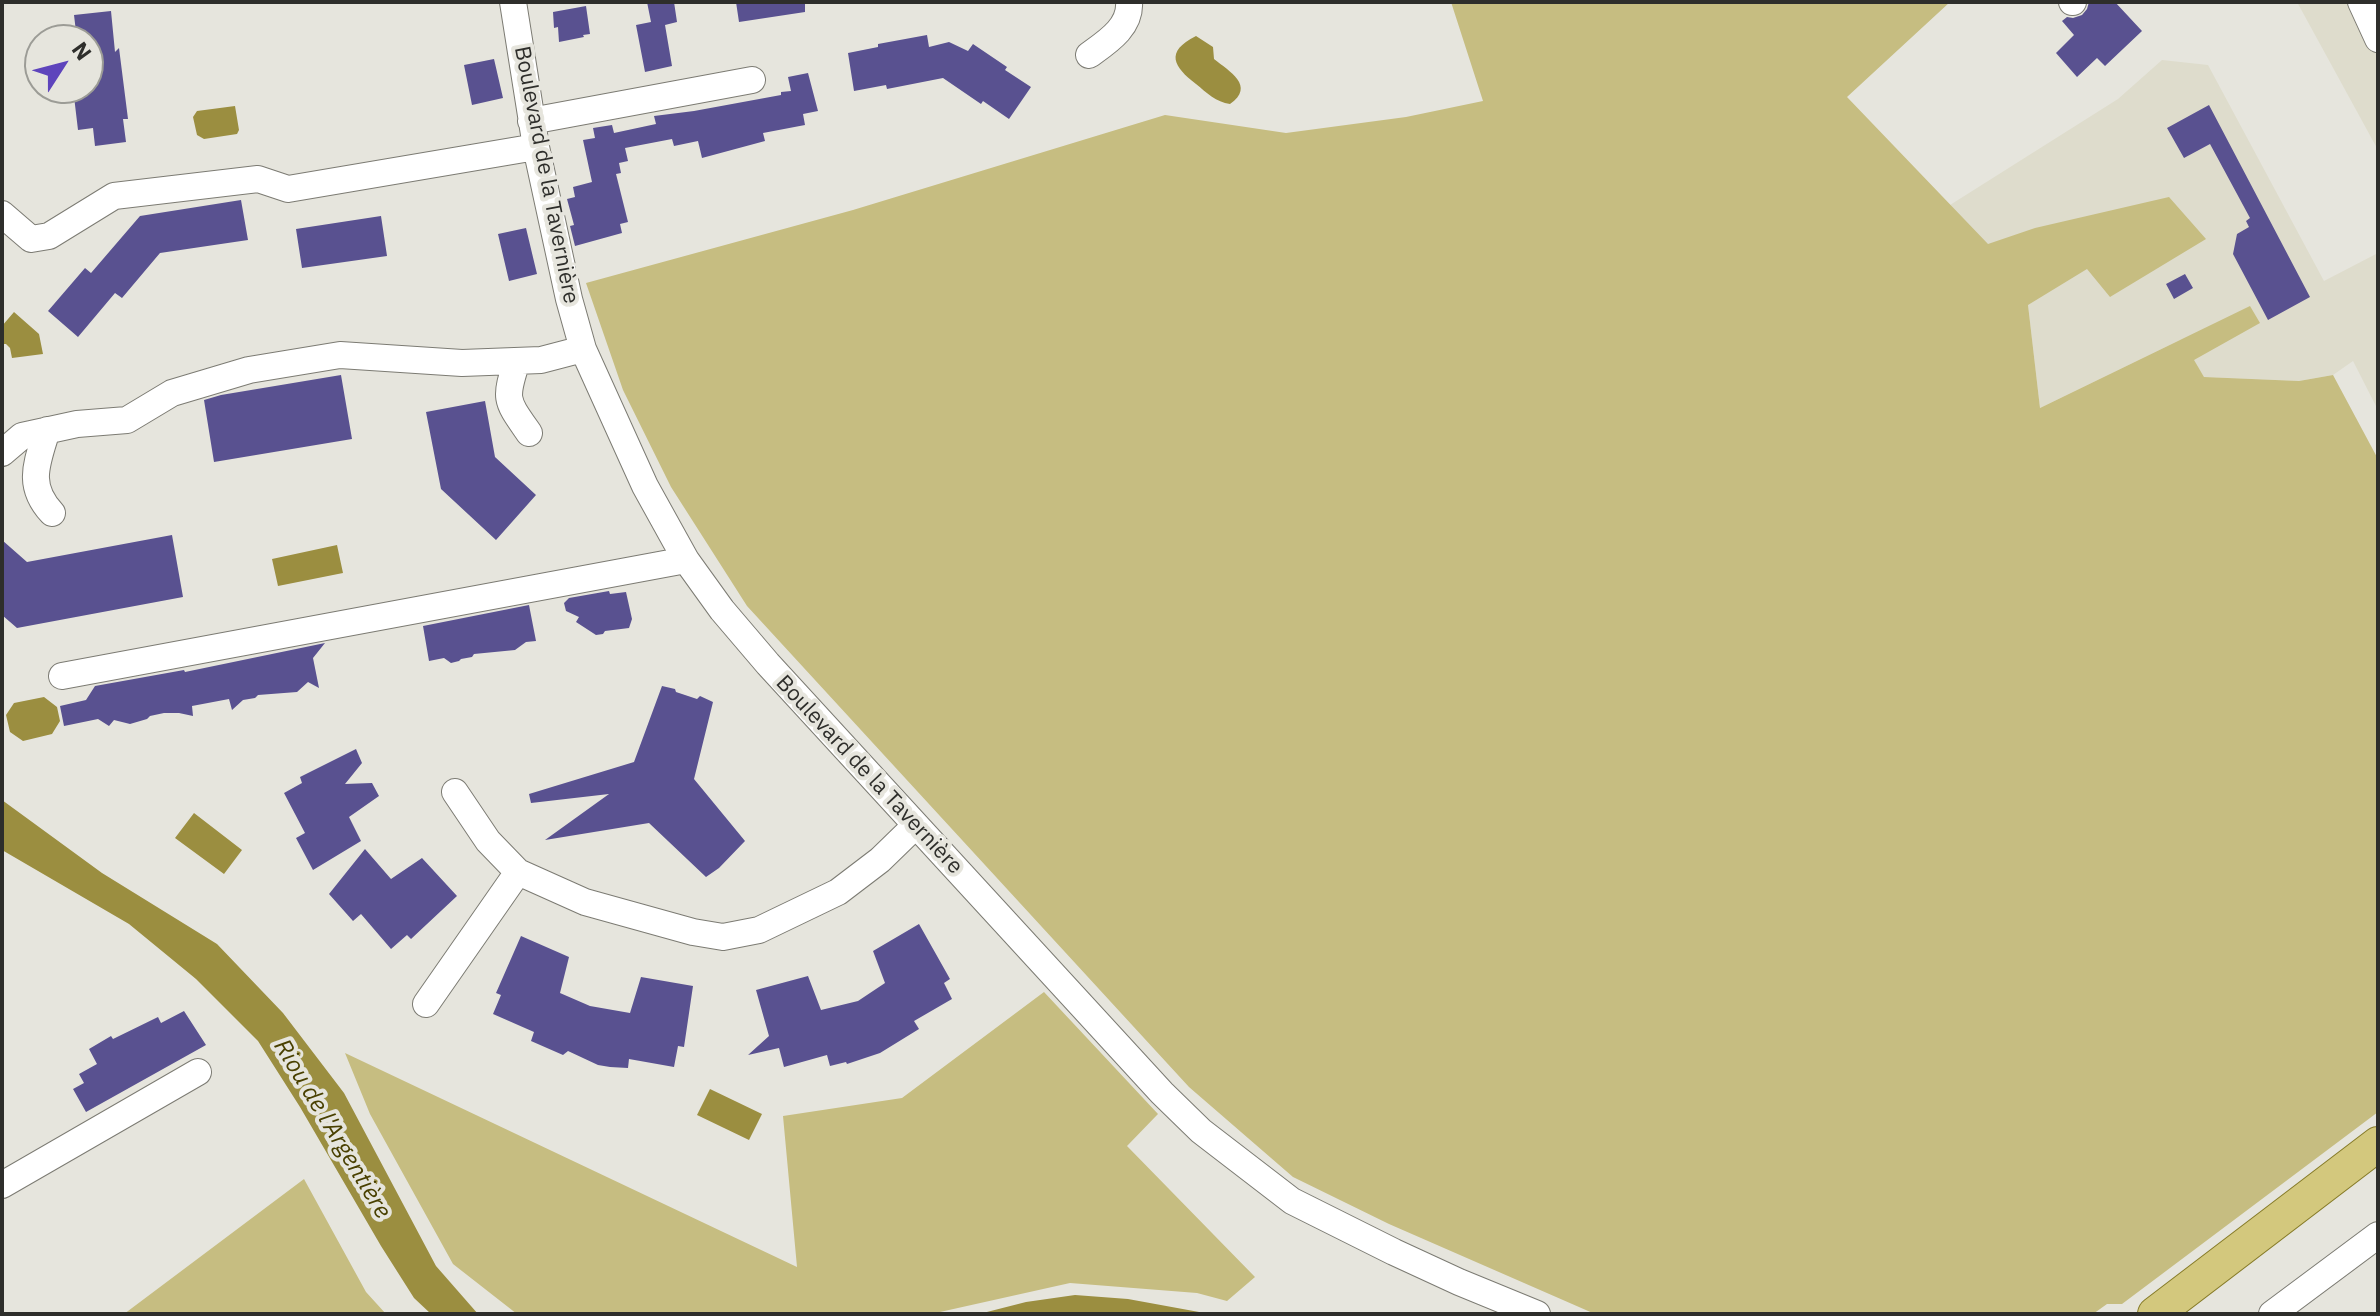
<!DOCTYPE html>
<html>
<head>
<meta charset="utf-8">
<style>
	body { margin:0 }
	#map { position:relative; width:2380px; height:1316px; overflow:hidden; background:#e6e5dd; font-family:"IBM Plex Sans",sans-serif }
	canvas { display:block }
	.frame { position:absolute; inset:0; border:4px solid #2e2e2b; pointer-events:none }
	.north { position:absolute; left:24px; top:24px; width:80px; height:80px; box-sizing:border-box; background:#e6e5dd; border:2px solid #9c9c96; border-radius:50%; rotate:54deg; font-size:22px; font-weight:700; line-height:32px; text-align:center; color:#2e2e2b }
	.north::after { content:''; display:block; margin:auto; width:28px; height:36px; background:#5e44bc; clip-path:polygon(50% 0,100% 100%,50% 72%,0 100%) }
</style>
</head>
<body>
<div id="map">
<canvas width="2380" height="1316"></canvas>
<div class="frame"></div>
<div class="north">N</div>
</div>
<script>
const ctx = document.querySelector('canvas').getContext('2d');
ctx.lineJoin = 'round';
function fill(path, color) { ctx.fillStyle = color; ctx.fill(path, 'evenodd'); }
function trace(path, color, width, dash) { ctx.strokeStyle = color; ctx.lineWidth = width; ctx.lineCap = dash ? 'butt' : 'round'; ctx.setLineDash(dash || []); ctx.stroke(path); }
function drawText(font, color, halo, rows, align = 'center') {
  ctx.font = font + ' "IBM Plex Sans",sans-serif'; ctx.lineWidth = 8; ctx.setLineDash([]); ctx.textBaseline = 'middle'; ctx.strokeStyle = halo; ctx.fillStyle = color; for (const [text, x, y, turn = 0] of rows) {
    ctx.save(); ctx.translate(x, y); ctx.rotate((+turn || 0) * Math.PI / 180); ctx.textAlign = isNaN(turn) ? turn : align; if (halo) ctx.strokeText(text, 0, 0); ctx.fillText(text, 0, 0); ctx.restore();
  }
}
const built = new Path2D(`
	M2297,2H2378V150Z
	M2162,60L2208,65L2324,281L2378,253V410L2353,361L2333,375L2299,381L2204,377L2180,340L2040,408L2028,305L1950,205L2118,99Z`);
const green = new Path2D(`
	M1451,2H1950L1847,97L1988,244L2035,228L2169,197L2206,239L2110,297L2087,269L2028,305L2040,408L2250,306L2260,323L2194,360L2204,377L2299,381L2333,375L2378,459V1112L2122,1304H2107L2093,1314H1595L1389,1224L1293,1177L1189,1087L747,606L671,487L623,390L586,283L853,210L1165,115L1286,133L1406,117L1483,101Z
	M1044,992L1158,1114L1127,1146L1255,1277L1227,1301L1197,1293L1070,1283L931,1314H517L453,1264L370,1114L345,1053L797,1267L783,1116L902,1098Z
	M304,1179L366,1292L386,1314H124Z`);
const water = new Path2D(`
	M1196,36L1213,47L1214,59C1229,71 1256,86 1230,104C1216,102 1207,93 1196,84C1174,67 1164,52 1196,36Z
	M235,106L239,130L237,134L204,139L197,135L193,117L197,111Z
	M14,312L39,334L43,354L12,358L10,348L6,344H2V326Z
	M337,545L343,573L278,586L272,559Z
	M44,697L57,707L60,721L52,734L23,741L10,732L6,715L14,703Z
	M2,800L102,873L217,944L283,1013L344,1093L436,1266L478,1314H431L414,1298L381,1246L300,1107L258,1041L196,979L129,924L2,850Z
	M194,813L242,850L224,874L175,838Z
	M710,1089L762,1114L749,1140L697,1115Z
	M1075,1295L1128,1299L1210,1314H979L1026,1302Z`);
const building = new Path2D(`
	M647,2H674L677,22L665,25L672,66L645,72L636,25L651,22Z
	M736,2H805V12L739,22Z
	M2089,2H2115L2142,31L2105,66L2097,58L2077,77L2056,53L2074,35L2062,21L2067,17L2073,18L2082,15L2087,9Z
	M586,6L590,34L583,35L584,37L559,42L558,27L554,28L553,12Z
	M111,11L115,52L119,48L128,119H123L126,142L95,146L93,128L78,130L73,88H88V40H77L74,15Z
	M927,35L929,47L949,42L968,51L973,44L1007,67L1005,70L1031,87L1009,119L983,101L981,104L943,78L887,89L886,85L854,91L848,53L878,47V44Z
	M494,59L503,98L472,105L464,65Z
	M808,73L818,111L803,114L805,125L763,133L765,141L702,158L698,141L674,146L672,139L625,148L628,161L619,163L621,173L616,174L628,222L620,224L622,233L575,246L570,226L574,225L567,199L575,197L573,187L592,182L583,140L595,138L593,128L612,125L614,133L656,124L654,116L694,111L781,95V92L791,91L788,77Z
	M2209,105L2310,297L2268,320L2233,254L2237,234L2249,227L2246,221L2250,218L2210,144L2184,158L2167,128Z
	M241,200L248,240L160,253L122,298L115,293L78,337L48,311L85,268L91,273L140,216Z
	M381,216L387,256L302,268L296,229Z
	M526,228L537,274L509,281L498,234Z
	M2185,274L2193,288L2174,299L2166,284Z
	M341,375L352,439L214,462L204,400L221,395Z
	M485,401L495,457L536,495L496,540L441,489L426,412Z
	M172,535L183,597L17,628L2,615V540L27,562Z
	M609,591L610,594L626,592L632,619L629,628L605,631L603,634L596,635L576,622L579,617L566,611L564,603L569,598Z
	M529,605L536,641L526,642L515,650L474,654L472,657L461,659L459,661L451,663L444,658L429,661L423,626Z
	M325,643L313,658L319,688L308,682L297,692L258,695L255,698L243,700L232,710L229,699L192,706L193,716L179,713H164L150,716L147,719L130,724L114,720L109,726L98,719L64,726L60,706L86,700L95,686L184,670L185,672Z
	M662,686L675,689L676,692L697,699L700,696L713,702L694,779L745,841L719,868L706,877L649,823L545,840L609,794L531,803L529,794L634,762Z
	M356,749L362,763L345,784L372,783L379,796L349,817L361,841L313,870L296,838L305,833L284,793L302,783L300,777Z
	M365,849L391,879L422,858L457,896L411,939L407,935L391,949L361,914L353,921L329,894Z
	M919,924L950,979L944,983L952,999L914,1021L919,1029L880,1053L847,1064L846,1062L830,1066L827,1055L784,1067L779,1048L748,1055L769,1036L756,990L808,976L821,1010L858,1001L885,983L873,951Z
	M521,936L569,957L560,993L590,1006L630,1013L641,977L693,986L684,1047L678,1046L674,1067L629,1059L628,1068L610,1067L598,1065L568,1051L563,1055L531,1041L534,1032L493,1014L501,995L496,993Z
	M184,1011L206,1045L86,1112L73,1089L84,1083L79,1074L97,1064L89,1049L111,1036L113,1039L158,1017L161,1023Z`);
const minor = new Path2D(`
	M513,2L536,147L569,299L583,349L645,486L686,560L722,610L768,664L1162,1093L1201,1131L1292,1201L1394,1252L1459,1282L1537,1314
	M2072,2H2073
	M2361,2L2378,39
	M1089,55C1107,42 1131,27 1129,2
	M531,121L752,80
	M2,214L31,239L49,236L114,196L258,179L288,189L536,147
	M517,361C504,400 506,400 529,433
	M47,430C37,463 26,485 52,513
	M2,453L22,436L77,424L127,420L172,393L249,370L340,355L462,363L541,360L583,349
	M62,676L686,560
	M455,792L488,841L518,872L585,902L693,932L723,937L759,930L838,892L880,860L915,826
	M426,1004L518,872
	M2,1185L198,1072
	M2272,1314L2378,1235`);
const major = new Path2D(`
	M2155,1314L2378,1144`);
const streetNames = [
	["Boulevard de la Tavernière",546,175,79],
	["Boulevard de la Tavernière",869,775,47]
];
const waterNames = [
	["Riou de l'Argentière",332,1129,59]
];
fill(built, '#dedccc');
fill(green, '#c6bd81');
fill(water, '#9b8e40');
fill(building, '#595190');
trace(minor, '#7c7b73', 28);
trace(major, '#867b28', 36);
trace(minor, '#fff', 26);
trace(major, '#d3c87d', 34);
drawText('22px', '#2e2e2b', '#e6e5dd', streetNames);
drawText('italic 24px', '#494000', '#e6e5dd', waterNames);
</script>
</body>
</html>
